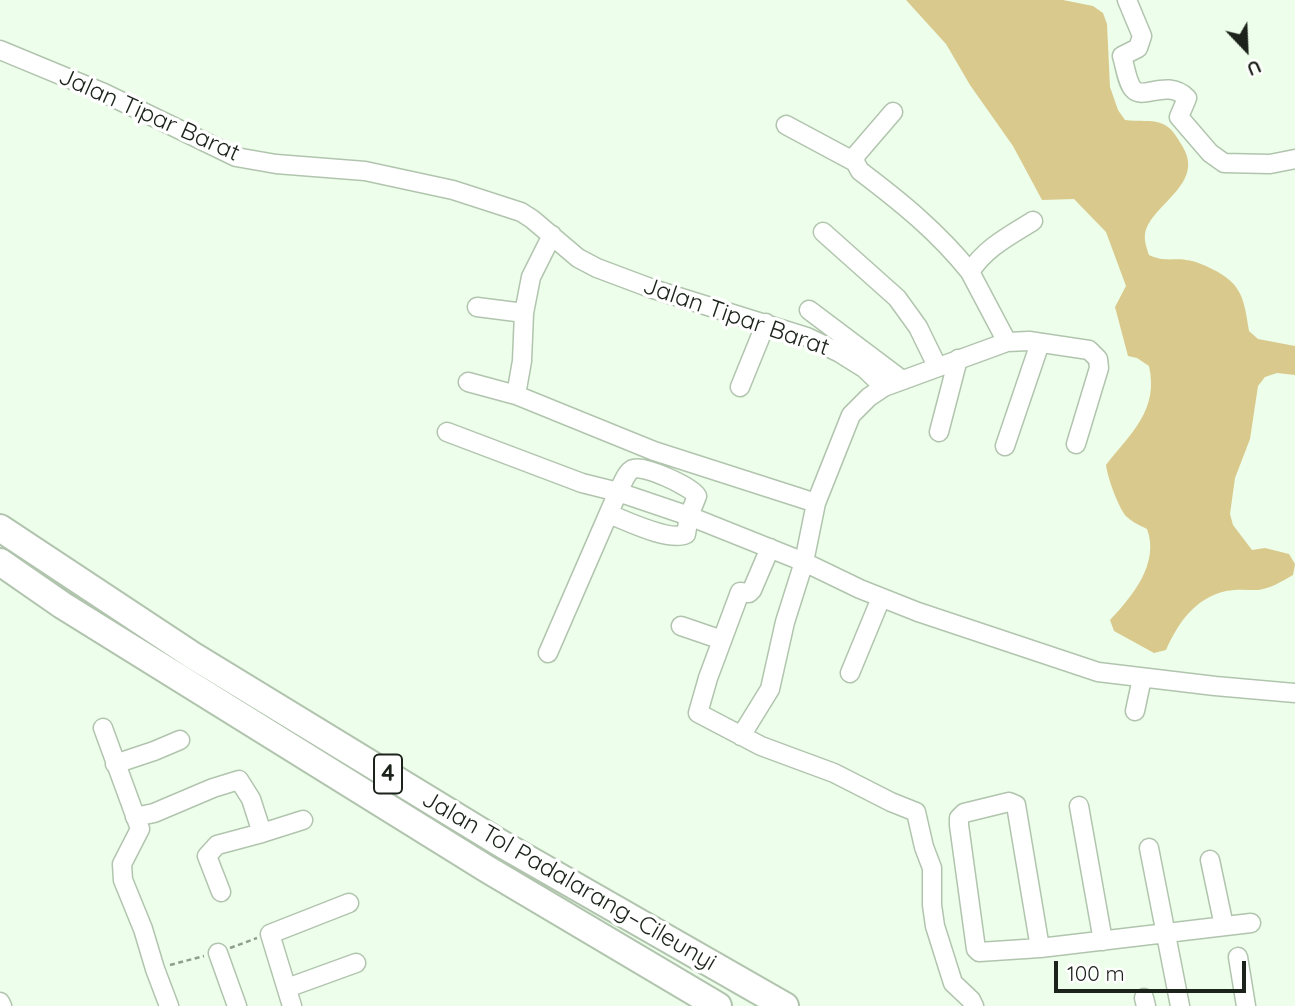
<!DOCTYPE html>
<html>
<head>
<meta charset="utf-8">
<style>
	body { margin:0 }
	#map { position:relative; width:1295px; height:1006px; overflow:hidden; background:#edfeea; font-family:Quicksand,sans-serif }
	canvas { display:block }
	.north { position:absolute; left:1211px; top:14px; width:70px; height:70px; -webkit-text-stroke:5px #fff; paint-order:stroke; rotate:157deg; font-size:19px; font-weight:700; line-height:28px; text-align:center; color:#1b231a }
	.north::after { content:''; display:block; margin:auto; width:24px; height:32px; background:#1b231a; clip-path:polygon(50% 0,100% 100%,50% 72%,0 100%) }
	.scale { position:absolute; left:1054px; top:961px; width:192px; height:32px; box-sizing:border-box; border:4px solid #1b231a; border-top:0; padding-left:9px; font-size:21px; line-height:24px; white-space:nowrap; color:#1b231a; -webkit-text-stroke:5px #fff; paint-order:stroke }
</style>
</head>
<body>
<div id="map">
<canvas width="1295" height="1006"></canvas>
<div class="north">U</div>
<div class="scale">100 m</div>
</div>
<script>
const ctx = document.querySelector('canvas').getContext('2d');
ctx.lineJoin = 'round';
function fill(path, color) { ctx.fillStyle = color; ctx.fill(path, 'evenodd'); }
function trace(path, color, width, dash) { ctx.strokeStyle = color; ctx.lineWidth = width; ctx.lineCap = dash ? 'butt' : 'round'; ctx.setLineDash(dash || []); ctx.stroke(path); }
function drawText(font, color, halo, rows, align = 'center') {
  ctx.font = font + ' Quicksand,sans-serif'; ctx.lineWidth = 7; ctx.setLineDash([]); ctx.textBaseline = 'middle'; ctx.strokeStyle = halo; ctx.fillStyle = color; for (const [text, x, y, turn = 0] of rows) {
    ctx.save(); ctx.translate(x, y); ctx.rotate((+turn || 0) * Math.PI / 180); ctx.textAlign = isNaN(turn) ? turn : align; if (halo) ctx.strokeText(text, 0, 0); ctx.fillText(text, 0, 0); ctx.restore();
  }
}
const green = new Path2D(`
	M906,0H1063L1093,6L1103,13L1107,24L1110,87L1118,110L1125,120C1138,122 1152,119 1163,124C1172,128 1176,136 1181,144C1208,184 1150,204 1145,234C1144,241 1147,249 1149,255C1163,262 1172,258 1186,260C1196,261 1204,265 1212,269C1243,284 1244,300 1249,331L1258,339L1295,346V375L1277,373L1265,377L1258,386L1250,439L1235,478L1230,514L1233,525L1252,550L1265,548L1289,554L1295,564L1293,575C1283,581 1269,589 1258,590C1247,590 1237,589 1226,591C1195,598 1178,623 1166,650L1154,653L1114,631L1110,620C1132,597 1160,563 1147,529C1141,526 1132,522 1127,517C1119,510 1107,476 1106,465C1131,433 1159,410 1149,366L1137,358L1128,356L1115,307L1126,286L1106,232L1074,199L1042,200L1013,146L970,85L946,44Z`);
const path = new Path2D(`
	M230,948L257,938
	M170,965L204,956`);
const minor = new Path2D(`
	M1127,0L1142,36L1138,48L1122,56C1125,66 1127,82 1133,89C1143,101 1167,78 1187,98L1179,117L1210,153L1224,163L1270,164L1295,159
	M0,50L104,93L236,157L276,164L365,171L453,190L521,212L532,219L578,258L597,268L653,289L807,337L840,353L864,368L884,387
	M893,112L856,155L855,162L860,171C901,202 938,232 970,272
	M786,125L855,162
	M823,232L897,298L918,327L937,366
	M477,307L524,313
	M809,310L902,380
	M1007,342L970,272C985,248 1009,236 1033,221
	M468,382L516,395L654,451L816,503
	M740,387L766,323
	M516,395L522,361L524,313L531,277L552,235
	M447,432L582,483L618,492L689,516L804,562L785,622L770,689L741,736
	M939,432L958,359
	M1076,444L1099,368L1098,359L1089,350L1029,341L1007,342L884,387L869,397L851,415L816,503L804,562L860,589L918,612L1098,672L1215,686L1295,693
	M1005,446L1040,343
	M770,548L752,590L749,593L740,592L708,678L698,713L761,746L834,773L891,802L916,812L924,847L932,868V905L935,926L953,983L971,1000L974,1006
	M681,626L722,640
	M548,653L618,492C622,485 626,472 633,469C643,464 692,487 697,496L689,516L686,534C669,542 627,521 609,514
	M850,673L881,598
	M1135,711L1142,678
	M103,728L140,829L122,864L123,880L143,929L155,969L169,1006
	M115,764L154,751L180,740
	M1079,806L1103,941
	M135,817L154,813L213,788L239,780L251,799L262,833L217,845L207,856L221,892
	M262,833L303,820
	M1149,848L1180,1006
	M1210,860L1224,926
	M1040,948L1016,805L1009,802L964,813L959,818V825L976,949L979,952L1040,948L1251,923
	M218,953L237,1006
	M1238,957L1246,1006
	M287,988L356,963
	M1144,998L1146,1006
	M0,1002L2,1006
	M292,1006L270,934L349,903`);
const highway = new Path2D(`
	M0,528L192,655L500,843L785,1006
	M0,562L62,605L487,869L718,1006`);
const shields = [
	[388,774,28]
];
const shieldNames = [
	["4",388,774]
];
const streetNames = [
	["Jalan Tipar Barat",149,115,24],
	["Jalan Tipar Barat",736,317,19],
	["Jalan Tol Padalarang–Cileunyi",569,881,30]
];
fill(green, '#d9c98c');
trace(minor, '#b1c5ae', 21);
trace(highway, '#b1c5ae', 30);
trace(path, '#919e8f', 2.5, [5, 3.5]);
trace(minor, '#fff', 18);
trace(highway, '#fff', 26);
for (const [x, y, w] of shields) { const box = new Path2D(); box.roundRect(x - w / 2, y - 19.5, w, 39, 5); ctx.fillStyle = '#fff'; ctx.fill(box); trace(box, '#1b231a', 2); }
drawText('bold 23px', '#1b231a', null, shieldNames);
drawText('24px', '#1b231a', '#fff', streetNames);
</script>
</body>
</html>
